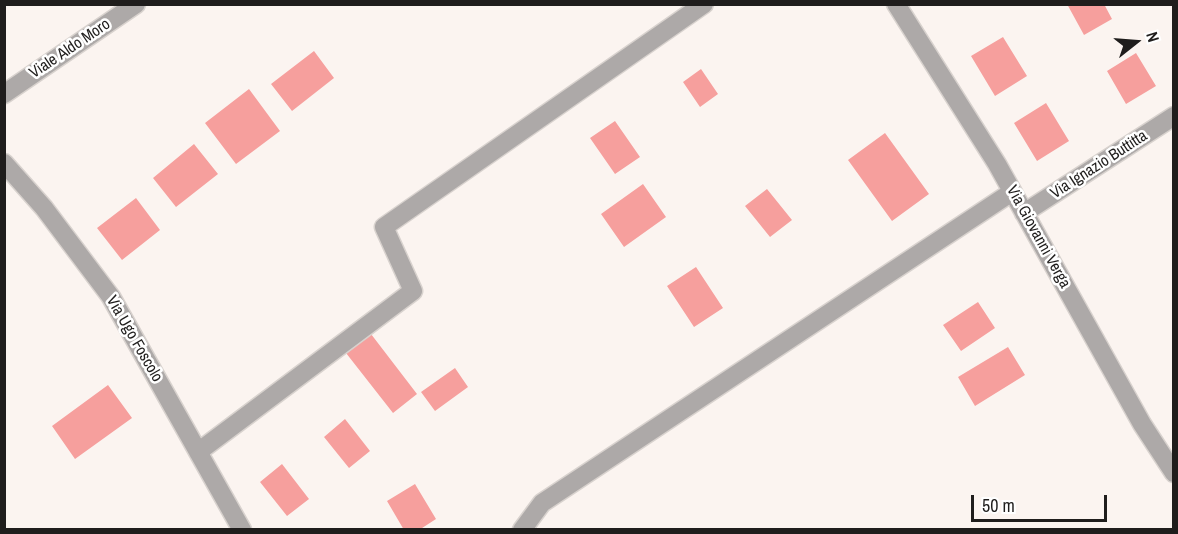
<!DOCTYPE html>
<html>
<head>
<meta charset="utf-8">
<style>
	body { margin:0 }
	#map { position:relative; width:1178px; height:534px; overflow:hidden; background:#fbf4f0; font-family:"Archivo Narrow",sans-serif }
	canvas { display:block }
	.frame { position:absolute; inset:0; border:6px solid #1f1d1c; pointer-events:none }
	.north { position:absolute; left:1106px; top:12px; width:60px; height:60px; -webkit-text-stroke:4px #fff; paint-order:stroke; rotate:73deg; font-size:16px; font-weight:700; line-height:24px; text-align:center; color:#1f1d1c }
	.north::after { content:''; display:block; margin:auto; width:21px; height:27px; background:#1f1d1c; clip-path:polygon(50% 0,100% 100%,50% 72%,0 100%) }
	.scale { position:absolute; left:971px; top:495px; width:136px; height:27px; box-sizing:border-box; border:3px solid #1f1d1c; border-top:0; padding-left:8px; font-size:18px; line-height:21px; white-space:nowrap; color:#1f1d1c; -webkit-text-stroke:4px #fff; paint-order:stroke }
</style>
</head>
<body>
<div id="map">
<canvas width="1178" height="534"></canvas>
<div class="frame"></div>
<div class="north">N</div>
<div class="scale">50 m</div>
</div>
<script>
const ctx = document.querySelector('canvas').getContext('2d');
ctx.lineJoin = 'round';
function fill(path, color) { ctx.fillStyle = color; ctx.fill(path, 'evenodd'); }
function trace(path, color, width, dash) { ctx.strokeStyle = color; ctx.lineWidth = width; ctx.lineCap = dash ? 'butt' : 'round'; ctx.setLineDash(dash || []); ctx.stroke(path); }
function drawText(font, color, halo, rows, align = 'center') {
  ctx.font = font + ' "Archivo Narrow",sans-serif'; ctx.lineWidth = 5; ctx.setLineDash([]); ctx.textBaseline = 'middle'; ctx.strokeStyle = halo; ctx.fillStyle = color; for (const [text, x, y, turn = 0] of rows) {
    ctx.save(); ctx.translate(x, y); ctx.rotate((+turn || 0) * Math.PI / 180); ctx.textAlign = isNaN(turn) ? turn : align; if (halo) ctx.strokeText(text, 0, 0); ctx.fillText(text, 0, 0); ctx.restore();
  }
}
const building = new Path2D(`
	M1067,4H1104L1112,19L1084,35Z
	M1003,37L1027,76L995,96L971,56Z
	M314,51L334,78L292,111L271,84Z
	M1136,53L1156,86L1126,104L1107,71Z
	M701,69L718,94L700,107L683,82Z
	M249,89L280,131L236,164L205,123Z
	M1046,103L1069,141L1037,161L1014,123Z
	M615,121L640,157L615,174L590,138Z
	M885,133L929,194L892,221L848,160Z
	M194,144L218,174L176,207L153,178Z
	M643,184L666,217L624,247L601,214Z
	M767,189L792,220L770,237L745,206Z
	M136,198L160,230L122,260L97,228Z
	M696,267L723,308L694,327L667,286Z
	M978,302L995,328L961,351L943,325Z
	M371,334L417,394L393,413L346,353Z
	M1008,347L1025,375L975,406L958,377Z
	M455,368L468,387L435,411L421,392Z
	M108,385L132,418L75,459L52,426Z
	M345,419L370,451L349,468L324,437Z
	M282,464L309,499L287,516L260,482Z
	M415,484L436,519L419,530H404L387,501Z`);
const minor = new Path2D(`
	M896,4L997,164L1142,424L1174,473
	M4,163L44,208L111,297L242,530
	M1024,213L1174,116
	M198,452L413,291L384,227L704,4
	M522,530L542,503L1012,192`);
const tertiary = new Path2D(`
	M4,94L136,4`);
const streetNames = [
	["Viale Aldo Moro",70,49,-34],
	["Via Ignazio Buttitta",1099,165,-33],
	["Via Giovanni Verga",1038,237,61],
	["Via Ugo Foscolo",134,339,60]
];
fill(building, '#f69f9d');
trace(minor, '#d8d2ce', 21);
trace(tertiary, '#d8d2ce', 21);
trace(minor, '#ada9a8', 18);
trace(tertiary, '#ada9a8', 18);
drawText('16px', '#1f1d1c', '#fff', streetNames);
</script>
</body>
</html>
